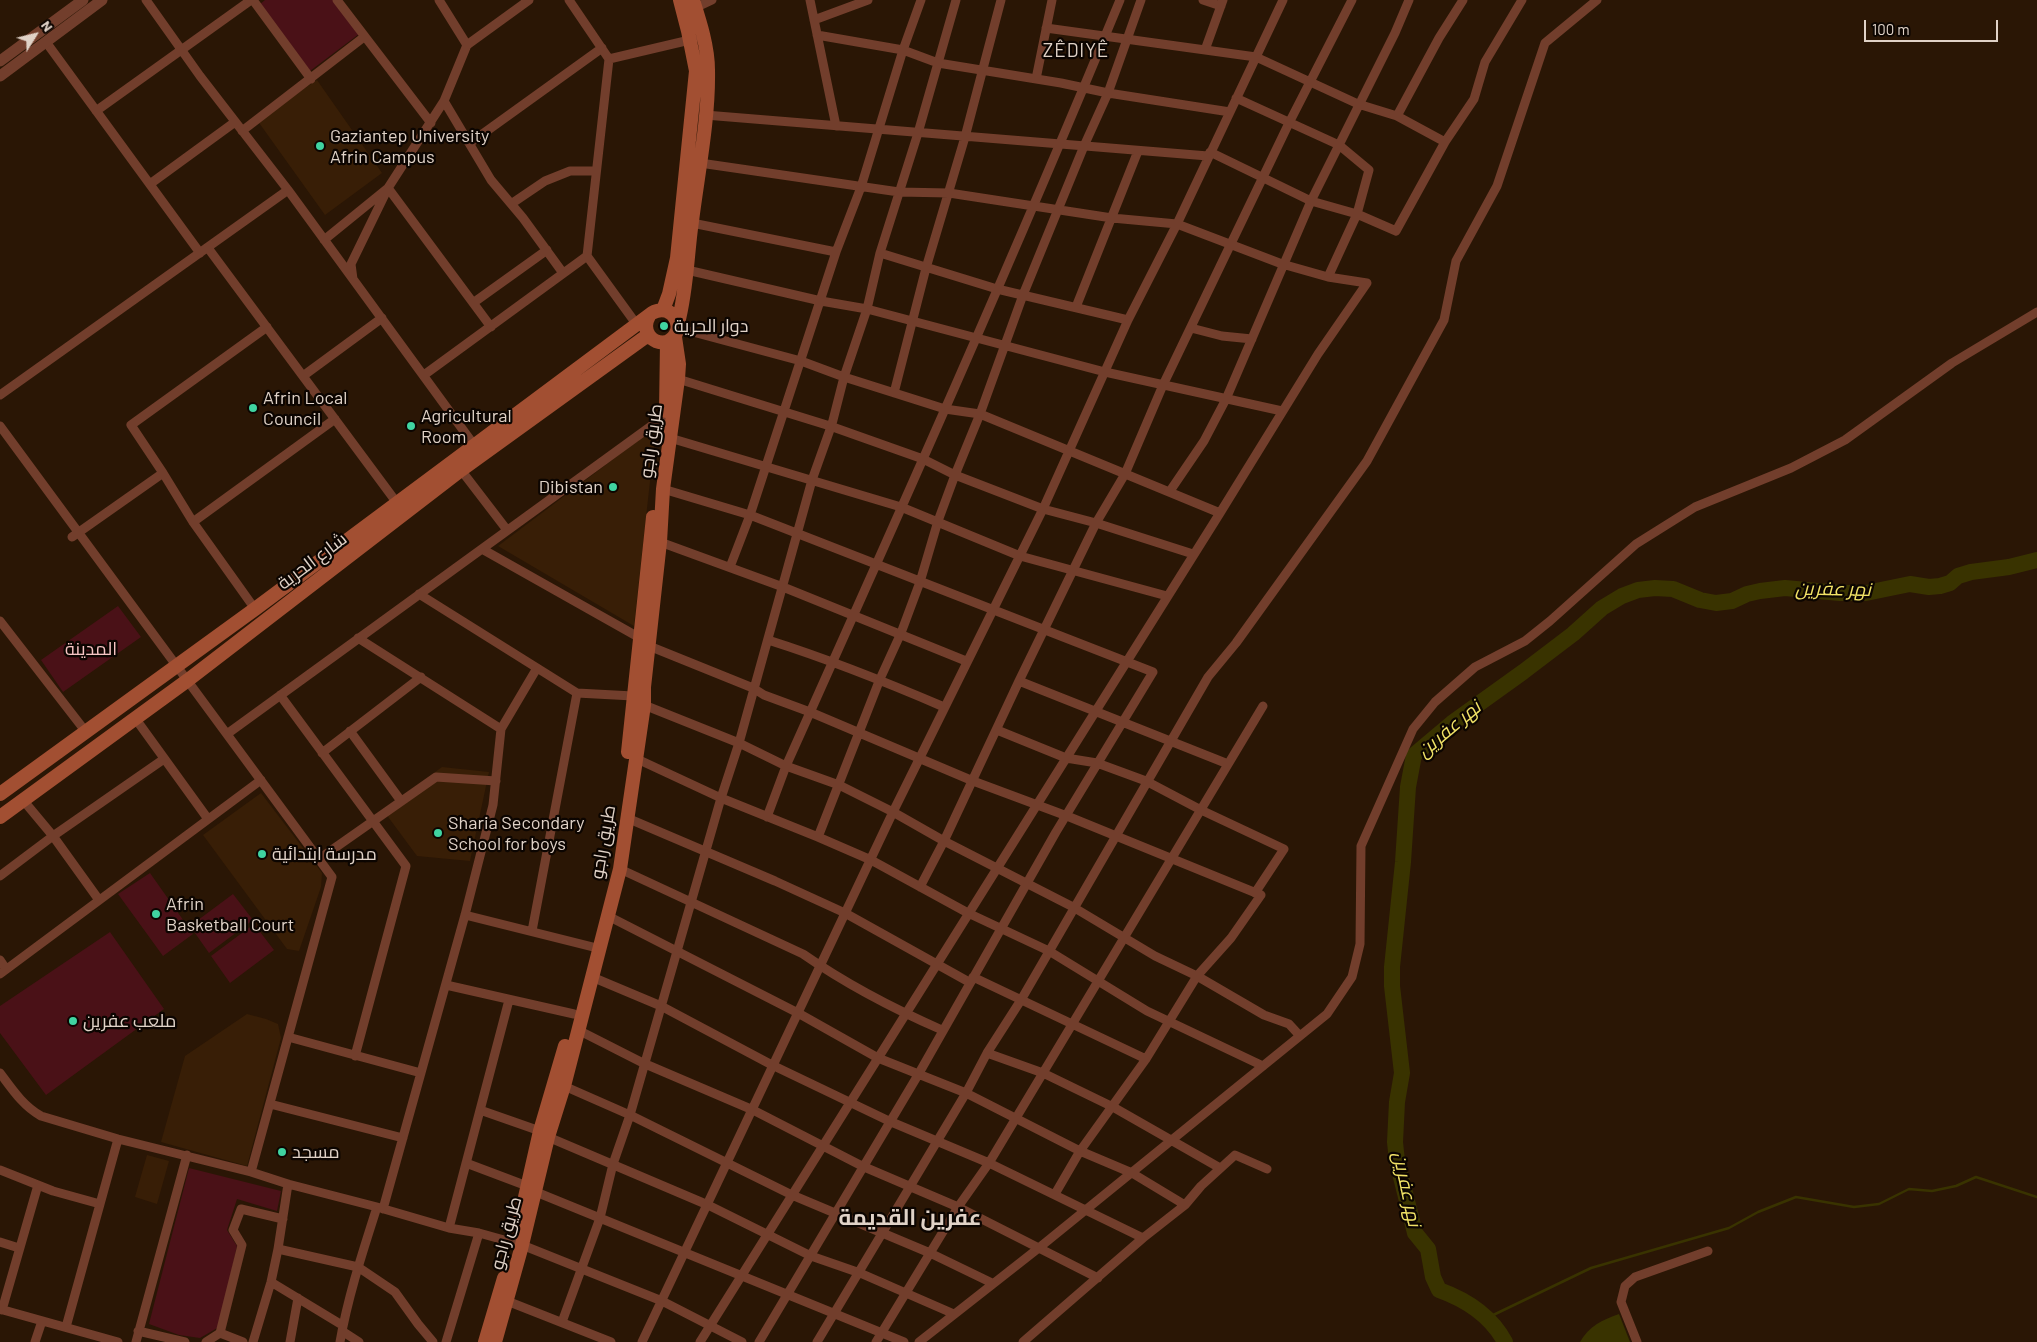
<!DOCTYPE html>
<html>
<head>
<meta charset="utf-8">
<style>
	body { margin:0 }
	#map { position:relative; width:2037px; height:1342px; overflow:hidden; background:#2a1605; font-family:Barlow,sans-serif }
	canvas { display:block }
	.north { position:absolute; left:10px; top:10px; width:50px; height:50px; -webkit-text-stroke:4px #0c0501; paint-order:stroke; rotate:54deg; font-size:14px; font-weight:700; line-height:20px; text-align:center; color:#e0d2c7 }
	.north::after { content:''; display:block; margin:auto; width:18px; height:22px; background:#e0d2c7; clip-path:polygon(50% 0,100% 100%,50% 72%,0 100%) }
	.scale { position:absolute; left:1864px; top:20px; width:134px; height:22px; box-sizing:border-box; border:2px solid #e0d2c7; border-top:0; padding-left:6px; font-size:15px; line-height:18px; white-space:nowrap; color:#e0d2c7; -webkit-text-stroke:4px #0c0501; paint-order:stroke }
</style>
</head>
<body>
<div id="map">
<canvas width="2037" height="1342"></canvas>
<div class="north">N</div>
<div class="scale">100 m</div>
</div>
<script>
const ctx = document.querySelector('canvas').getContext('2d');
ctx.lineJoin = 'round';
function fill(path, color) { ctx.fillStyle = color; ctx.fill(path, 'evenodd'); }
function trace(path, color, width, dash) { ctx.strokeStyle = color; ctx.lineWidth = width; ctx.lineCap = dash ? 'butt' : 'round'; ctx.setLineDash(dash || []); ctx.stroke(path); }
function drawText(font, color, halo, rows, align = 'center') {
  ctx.font = font + ' Barlow,Cairo,sans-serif'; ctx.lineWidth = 4.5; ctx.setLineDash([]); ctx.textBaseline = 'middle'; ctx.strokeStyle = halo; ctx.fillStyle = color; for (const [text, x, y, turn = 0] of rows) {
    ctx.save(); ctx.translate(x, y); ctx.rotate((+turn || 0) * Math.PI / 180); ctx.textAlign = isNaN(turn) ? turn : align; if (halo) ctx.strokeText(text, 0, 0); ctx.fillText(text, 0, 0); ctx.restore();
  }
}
const built = new Path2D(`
	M317,80L382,173L325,215L257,120Z
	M656,427L634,626L498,546Z
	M442,767L489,772L470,861L417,856L383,810Z
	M261,793L322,873L321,887L299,951L287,949L203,835Z
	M247,1014L266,1019L278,1024L281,1038L247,1166L161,1142L185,1056Z
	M147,1155L169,1161L157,1204L135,1197Z`);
const green = new Path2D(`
	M265,0H339L363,31L310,71L259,5Z
	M118,606L141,637L63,692L41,660Z
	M150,873L193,934L163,956L118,894Z
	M233,894L253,920L209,953L190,926Z
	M254,924L274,950L230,983L211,956Z
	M110,932L164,1009L46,1095L0,1033V1006Z
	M189,1168L281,1191L277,1211L237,1199L227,1230L237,1246L219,1327L200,1338L179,1335L149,1324Z`);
const water = new Path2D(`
	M1619,1314L1630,1342H1580C1589,1326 1602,1320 1619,1314Z`);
const stream = new Path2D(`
	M1487,1318L1591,1268L1729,1228L1758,1212L1796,1197L1854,1207L1879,1204L1909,1189L1932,1191L1956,1186L1976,1177L2037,1197`);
const river = new Path2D(`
	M1505,1342C1491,1316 1467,1300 1439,1290L1433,1277L1428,1249L1415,1233L1397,1161L1395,1142L1397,1102L1402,1073L1392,986V967L1403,862L1408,787L1414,755L1452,723L1523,672L1573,634L1602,608L1622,596L1638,590L1655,588L1673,589L1700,600L1716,603L1732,601L1747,594L1760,591L1785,588L1840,593H1866L1910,584L1929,587L1940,586L1950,583L1958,576L1971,572L2009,567L2037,560`);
const minor = new Path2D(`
	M146,0L200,76L288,190L474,445
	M253,0L311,79
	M337,0L431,123
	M439,0L467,45
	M810,0L836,126
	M1203,0L1221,6
	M695,8L712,0
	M814,20L868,0
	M1046,28L1256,57L1358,104L1397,116L1445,142L1396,231L1357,214L1311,201L1210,152
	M817,35L903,50L938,63L1061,83L1108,93L1230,112
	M46,42L200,253
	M1205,50L1223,0
	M609,59L694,39
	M1036,79L1052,0
	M1236,98L1339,145L1369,170L1357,214L1328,277
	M444,101L491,180L523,218L563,273
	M96,111L251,0
	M705,115L1208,156
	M1397,116L1439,38L1463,0
	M242,131L364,37
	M1445,142L1474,99L1485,62L1522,0
	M470,143L602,48
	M150,184L235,122
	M511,204L545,181L570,171H596
	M692,223L836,252
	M324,240L388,188L491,327
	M208,248L397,503
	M880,253L997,289L1128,320
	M587,256L637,325
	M687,270L821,301L867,309L1105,372L1282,411
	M353,279L351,264L388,188L444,101L467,45L529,0
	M473,303L547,250
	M1076,307L1138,151
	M678,328L801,361L844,377L945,409L980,414L1220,513
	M1191,328L1222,336L1252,339
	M424,375L587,256L609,59L569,0
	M303,376L382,318
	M678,379L830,426L923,459L955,475L1043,509L1096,523L1193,554
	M894,393L926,268L965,137L1001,0
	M0,395L288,190
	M0,426L332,877L251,1172
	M670,438L901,507L1020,556L1167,596
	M461,470L507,530
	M663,489L750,515L1153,672L1056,832L918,1075L759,1342
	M1170,491L1204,441L1226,399L1311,201L1395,33L1409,0
	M193,522L335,419
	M72,537L163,473
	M660,542L783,587L966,661
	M482,549L640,638
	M730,567L750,515L836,252L861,187L903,50L921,0
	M419,594L577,693L633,696
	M255,609L193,522L163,473L131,425L267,327
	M0,621L86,732
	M358,638L501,729
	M768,640C828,659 886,682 944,707
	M649,646L753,688L764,695L810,712L973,781L1067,816L1261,895L1231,938L1197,976L1146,1059L1080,1151L1055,1194
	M1019,681L1228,764
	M280,695L406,866L355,1056
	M644,705L739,743L786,766L839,785L893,812L944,841L1073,907L1155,956L1197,976L1264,1015L1289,1024L1300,1036
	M135,718L208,819
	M997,730L1066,758L1097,763L1146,781L1201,810L1284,849L1255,893
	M350,731L401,801
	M227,734L665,416
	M322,753L421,677
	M635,758L721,798L818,837L871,860L968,913L1049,951L1147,1011L1263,1066
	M23,800L53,836L99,900
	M767,817L786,766C900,512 1014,257 1120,0
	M627,818L775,881L845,913L969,982
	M818,837L880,679L901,633L920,582L938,521L955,475L980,414L1023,295L1084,146L1108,93L1141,0
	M319,859L436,777L496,781
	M620,869L803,954C846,984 894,1009 942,1030
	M0,876L53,836L164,759
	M920,887L944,841L1019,681L1096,523L1125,474L1163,385L1289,123L1352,0
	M465,915L593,947
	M608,916L798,1013L878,1058L966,1093L1080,1151L1132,1173L1185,1205
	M532,931L577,693
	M0,960L6,969
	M0,974L261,780
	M592,977L661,1006L772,1065L889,1121L989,1163L1143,1238
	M973,977L1146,1059
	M446,985L574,1014
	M578,1030L643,1063L753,1110L862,1166L958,1207L1098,1278
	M288,1037L421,1073
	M987,1053L1043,1073L1113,1107L1220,1168
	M0,1073C12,1089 23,1106 41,1116L118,1139L251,1172L288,1184L377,1207L449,1228L479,1233L522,1245L662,1301L742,1342
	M564,1086L630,1115L792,1195L930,1253L992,1283
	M270,1104L403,1138
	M480,1110L540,1131L548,1137L708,1205L811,1256L860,1273L954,1314
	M466,1163L527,1186L536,1192L904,1342
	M0,1170L53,1191L100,1204
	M383,1209L465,915L493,805L501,729L537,668
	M449,1228L509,1000
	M0,1242L19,1248
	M278,1249L358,1267L395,1292L418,1324L433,1342
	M271,1282L342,1325
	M507,1301L611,1342
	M0,1309L118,1342
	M2,1310L38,1185
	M562,1322L600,1218L613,1164L630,1115L721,798L739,743L812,480L832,424L844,377L867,309L880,253L918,133L956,0
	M66,1327L118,1139
	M138,1331L185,1342
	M342,1331L359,1342
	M220,1333L243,1342
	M35,1342L42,1321
	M136,1342L187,1155
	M206,1342L220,1333L242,1245L233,1230L241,1209L283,1219
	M253,1342L271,1282L278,1249L288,1184
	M290,1342L298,1298
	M340,1342C348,1296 363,1251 377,1207
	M446,1342L479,1233
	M642,1342L893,812L1043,509L1128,320L1177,224L1283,0
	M700,1342L1220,513L1318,354L1367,283L1328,277L1282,264L1177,224L1112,218L949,193L899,192L700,163
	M817,1342L966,1093L987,1053L1021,1000L1208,677L1236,643L1367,461L1444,320L1456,261L1497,186L1545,43L1597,0
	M876,1342L958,1207L989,1163L1263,706
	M919,1342L1040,1247L1327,1014L1352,977L1360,944L1361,846L1413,729L1435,702L1475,667L1525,641L1550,621L1636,544L1695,507L1791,468L1845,440L1952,363L2037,312
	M1023,1342L1143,1238L1185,1205L1201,1186L1235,1155L1267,1169
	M1637,1342L1621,1302L1625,1286L1635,1277L1708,1251`);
const tertiary = new Path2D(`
	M0,61L83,0
	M0,76L102,0`);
const secondary = new Path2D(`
	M663,310L669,294L677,258L696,71L688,31L680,0
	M678,323C687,289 687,256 692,221C698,173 709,119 708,70C708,47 700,22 693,0
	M666,411L667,342
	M628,752L653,517
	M0,794L255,609L652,313C673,301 689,331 667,342C651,345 641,330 649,316
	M0,817L188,680L461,470L648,335
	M518,1228L540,1131L565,1046
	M485,1342L504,1278
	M495,1342L521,1249L548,1137L564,1086L620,869L644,705V687L660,542L663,489L678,379L679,364L675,337`);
const markers = [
	[320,146,5,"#40d4a1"],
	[664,326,5,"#40d4a1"],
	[253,408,5,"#40d4a1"],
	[411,426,5,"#40d4a1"],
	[613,487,5,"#40d4a1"],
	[438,833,5,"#40d4a1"],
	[262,854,5,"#40d4a1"],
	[156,914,5,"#40d4a1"],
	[73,1021,5,"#40d4a1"],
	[282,1152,5,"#40d4a1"]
];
const poiNames = [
	["Gaziantep University",330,136],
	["Afrin Campus",330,157],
	["دوار الحرية",674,326],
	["Afrin Local",263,398],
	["Council",263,419],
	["Agricultural",421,416],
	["Room",421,437],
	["Dibistan",603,487,"right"],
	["Sharia Secondary",448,823],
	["School for boys",448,844],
	["مدرسة ابتدائية",272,854],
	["Afrin",166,904],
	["Basketball Court",166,925],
	["ملعب عفرين",83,1021],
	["مسجد",292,1152]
];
const streetNames = [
	["طريق راجو",651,441,-82],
	["شارع الحرية",312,561,-37],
	["طريق راجو",603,842,-80],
	["طريق راجو",506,1233,-75]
];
const parkNames = [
	["المدينة",91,649]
];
const neighbourhoodNames = [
	["ZÊDIYÊ",1076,51]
];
const waterNames = [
	["نهر عفرين",1833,589,1],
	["نهر عفرين",1449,729,-40],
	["نهر عفرين",1407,1189,78]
];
const districtNames = [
	["عفرين القديمة",910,1218]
];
fill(built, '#381e06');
fill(green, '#4a1117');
fill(water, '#393300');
trace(stream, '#393300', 2.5);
trace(river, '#393300', 16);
trace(minor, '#723e2c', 9);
trace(tertiary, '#723e2c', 11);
trace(secondary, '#a24f32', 14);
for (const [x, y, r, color] of markers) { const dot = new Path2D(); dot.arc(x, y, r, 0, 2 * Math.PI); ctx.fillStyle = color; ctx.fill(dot); trace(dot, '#0c0501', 2); }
drawText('18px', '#e0d2c7', '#0c0501', poiNames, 'left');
drawText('18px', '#e0d2c7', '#0c0501', streetNames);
drawText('18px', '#f7c5c4', '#0c0501', parkNames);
ctx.letterSpacing = '1px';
drawText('19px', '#e0d2c7', '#0c0501', neighbourhoodNames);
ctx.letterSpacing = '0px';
drawText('italic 19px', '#f1e266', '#0c0501', waterNames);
drawText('bold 22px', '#e0d2c7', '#0c0501', districtNames);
</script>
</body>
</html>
